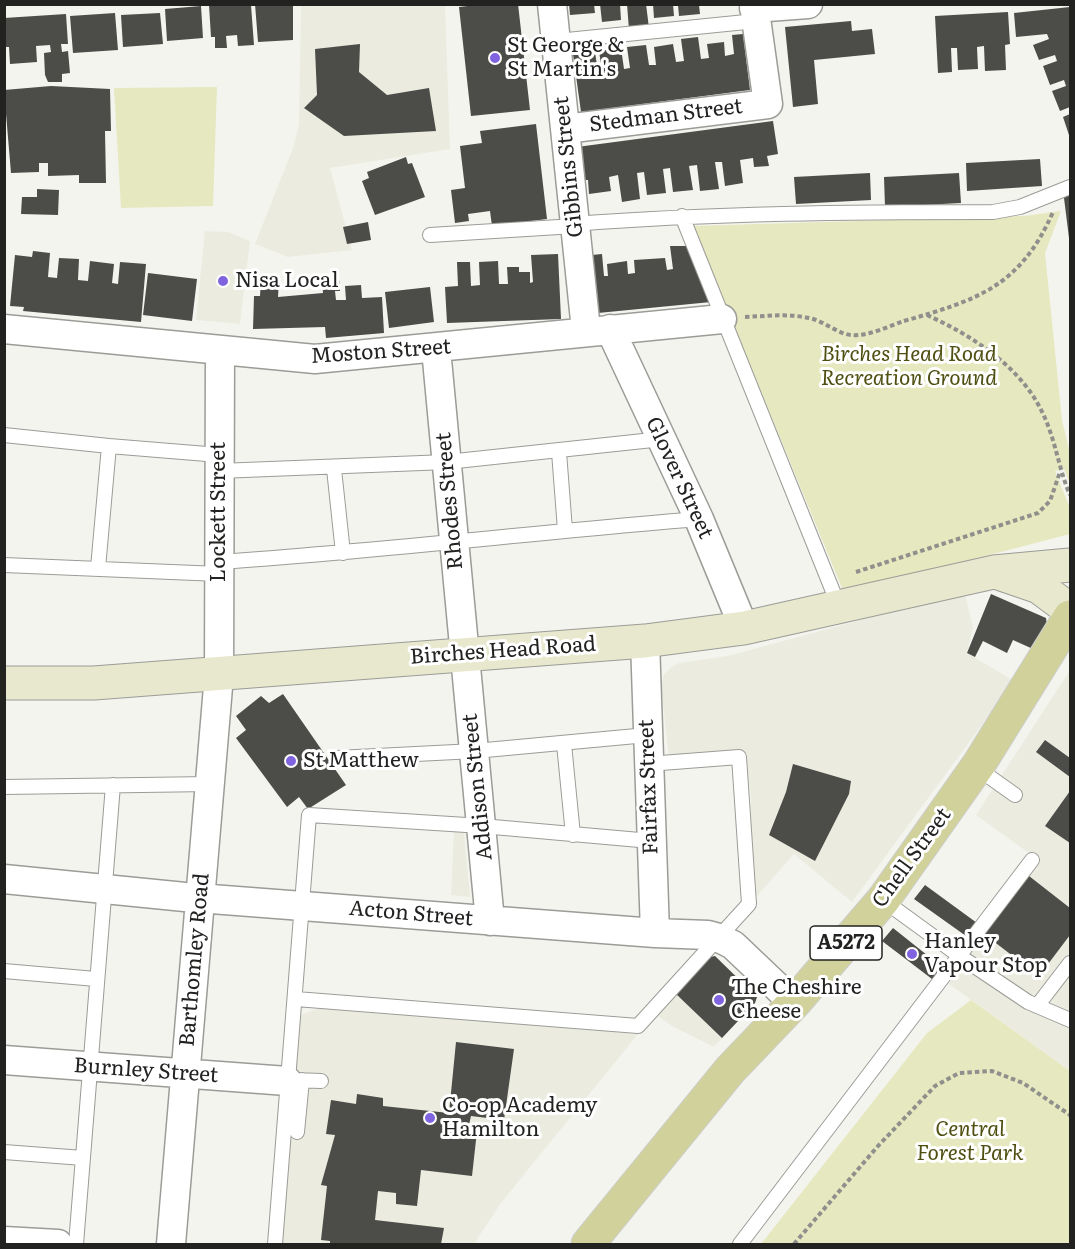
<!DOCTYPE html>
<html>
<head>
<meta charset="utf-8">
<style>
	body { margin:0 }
	#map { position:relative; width:1075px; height:1249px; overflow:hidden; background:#f4f4ef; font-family:Literata,serif }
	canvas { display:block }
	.frame { position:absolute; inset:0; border:6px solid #222221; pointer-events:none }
</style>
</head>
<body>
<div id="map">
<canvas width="1075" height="1249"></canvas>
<div class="frame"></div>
</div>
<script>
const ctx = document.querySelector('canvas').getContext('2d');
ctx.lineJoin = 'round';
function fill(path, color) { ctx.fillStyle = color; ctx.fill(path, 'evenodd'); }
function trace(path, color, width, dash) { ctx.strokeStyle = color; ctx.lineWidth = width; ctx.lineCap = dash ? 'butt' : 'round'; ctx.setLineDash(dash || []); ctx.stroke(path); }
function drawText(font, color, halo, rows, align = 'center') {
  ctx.font = font + ' Literata,serif'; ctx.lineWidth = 6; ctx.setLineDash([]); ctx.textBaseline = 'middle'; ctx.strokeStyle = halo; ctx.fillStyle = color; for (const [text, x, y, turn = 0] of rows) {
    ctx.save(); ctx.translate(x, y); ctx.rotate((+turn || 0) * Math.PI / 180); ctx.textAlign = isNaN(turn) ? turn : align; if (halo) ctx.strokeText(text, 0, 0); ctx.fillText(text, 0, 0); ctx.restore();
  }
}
const built = new Path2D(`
	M301,5H445L450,149L330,168L352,250L288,257L255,244L293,148L299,124Z
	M205,231L228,232L250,241L240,324L196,320Z
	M965,595L973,627L967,653L1014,681L852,902L794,854L757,896L751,894V796L744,753L669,758L661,684L664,675L670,668L679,663L728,656L938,599Z
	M1070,670V1071L949,984L964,959L1040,861L976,815Z
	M454,831L464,833L470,897L451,895Z
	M715,956L757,997L755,1003L714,1047L672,1026L655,1014L710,957Z
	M328,1005L471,1020L638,1034L501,1203L474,1244H281L300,1015Z`);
const green = new Path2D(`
	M217,87L213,206L121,208L114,88Z
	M1061,211L1045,253L1062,420L1070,454V484L1064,469L1055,471L1070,508V534L844,593L693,226L1024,216Z
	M971,1000L1070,1071V1244H761L927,1033Z`);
const building = new Path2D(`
	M255,4H293V40L258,42Z
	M485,4H518L530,110L471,116L459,7Z
	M569,4H594L595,13L570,15Z
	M600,4H620L621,20L602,22Z
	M627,4H646L649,28L629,30Z
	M653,4H673L674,16L654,18Z
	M209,5H251L254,45L238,46L237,35L226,36L227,48H215V37H211Z
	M678,5H699L700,14L679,16Z
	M201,6L203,38L167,41L165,9Z
	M1070,7V107L1060,111L1052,91L1066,86L1064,80L1050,85L1043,66L1057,61L1055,55L1039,60L1033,45L1049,39L1047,34L1016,37L1014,13Z
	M1008,12L1010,44L1005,45L1006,70L985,71L984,46L977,47L978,69L958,70L957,48H951L952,72L938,73L935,16Z
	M115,13L118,50L73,53L70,16Z
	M160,13L163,44L123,47L121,15Z
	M66,14L68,44H61L62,52L68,51L70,73L62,74V82H48L45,75L44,53L51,52L50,45L36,46L37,62L10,64L9,47H4V18Z
	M851,21L852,31L872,29L875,54L814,60L818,104L793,107L785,27Z
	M743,34L750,90L581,112L573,54L595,52L598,72L602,71L599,51L621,48L624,69L630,68L627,47L646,45L649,65H656L654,47L673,44L676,62L684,61L681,39L698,37L701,59L709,58L707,44L724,42L725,56L734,54L732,35Z
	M360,44L359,72L387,95L429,88L436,131L344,136L304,108L317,95L315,49Z
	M51,86L110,89L111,131H105L106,183H79V175L48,176V163H39V172L11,173L4,90Z
	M1070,114V138L1063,117Z
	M773,121L778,154L767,156L769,166L754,167L753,158L740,160L743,183L725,186L722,162H715L719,189L700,191L697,165L689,166L693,190L673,192L670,168L663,169L666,193L647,195L644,172L637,173L640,199L622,202L618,175L609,177L611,191L589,194L588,180H581L577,147Z
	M536,124L547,219L492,226L490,211L468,214L469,221L455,223L451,190L465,188L460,146L482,143L480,131Z
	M406,157L408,164L412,163L425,197L375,215L362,181L369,178L367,172Z
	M1040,159L1042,186L967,191L966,163Z
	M870,173L871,200L796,204L794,177Z
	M959,173L961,203L885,207L884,177Z
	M37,189L59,190L58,215L21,214L22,197H37Z
	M1068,192H1070L1069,238L1064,198Z
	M368,222L371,240L347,244L343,227Z
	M670,246H687L711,302L598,313L592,255L602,254L604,276H608L607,264L627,261L628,274L635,273L634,260L665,258L667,270L673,269Z
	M33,251L50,253L48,277L57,278L59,258L79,259L78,280L88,281L90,261L114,264L112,283L118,284L120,262L146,264L141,322L23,311L24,307L10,306L15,255L32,257Z
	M558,254L561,319L447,323L445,287L458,286L457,262H470L471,286L480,285L479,262L498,261L499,284H508L507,267H519V272H530V283L533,282L531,255Z
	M148,273L197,279L192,321L143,315Z
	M339,279L340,291H335L336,300H346L345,286L361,285L362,298L382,297L384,333L326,338L325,327L253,329L254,296H260L261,280H279L278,297L323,293L322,280Z
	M430,287L434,322L389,328L385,292Z
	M991,594L1046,618L1047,626L1033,649L1013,640L1007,653L983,641L975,657L967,653Z
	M283,694L346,785L308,809L299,797L287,807L236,738L246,730L236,716L261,696L269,703Z
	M1045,740L1070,758V777L1036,752Z
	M793,764L851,781L849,794L815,861L769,835L786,792Z
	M1070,791V843L1045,826Z
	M1029,876L1070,908V935L1039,976L984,934Z
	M925,885L977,923L966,936L914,899Z
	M893,928L942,967L932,979L882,941Z
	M715,956L757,997L755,1003L722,1038L675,993L710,957Z
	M456,1042L514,1049L504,1120L471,1116L468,1129L477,1131L472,1176L421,1170L417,1206L396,1204V1193L378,1191L375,1220L444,1228L441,1244H330V1241L321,1240L327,1186L321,1185L335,1135L326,1134L331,1100L356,1104L357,1094L383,1098V1106L449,1113Z`);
const path = new Path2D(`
	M927,315C973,336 1023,368 1044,416C1056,442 1059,470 1070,495
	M745,317C768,316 791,313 813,319C826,323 839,334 851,335C867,337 889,326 904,321C977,300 1020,287 1053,212
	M856,572L1038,513L1050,501L1060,472
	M794,1244L878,1146L935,1086L959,1073L992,1071L1023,1083L1070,1115`);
const lane = new Path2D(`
	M557,41L756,21
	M682,216L840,609
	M574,224C714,213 853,212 993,212L1020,207L1070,187
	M430,235L575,226
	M4,435L109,446
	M559,452L565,530
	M334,469L343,553
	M219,471L447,462L662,439
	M219,562C379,551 539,532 699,519
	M4,565L219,574
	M98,568L109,446L219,455
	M564,744L573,835
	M337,758L475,751L647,735
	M977,768L1015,795
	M4,787L210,784
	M883,900L964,959L1028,1002L1070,1020
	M4,971L96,979
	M296,999L638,1026L749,904L739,757L648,764
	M1037,1006L1070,963
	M294,1080L321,1081
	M297,1132L302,1080
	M4,1152L83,1158
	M76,1244L113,785
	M275,1244L309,815L482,826L651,841
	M740,1244L1032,860`);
const street = new Path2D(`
	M552,4L586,330
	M754,8L808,4
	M565,129L768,104L754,4
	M4,329L315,359L722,319
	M610,329L699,519L744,628
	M436,349L490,921
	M645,641L655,933
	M4,879L185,897L655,933L708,935L719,938L733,945L794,1003
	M4,1060L287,1081
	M4,1241L58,1244
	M171,1244L219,675L220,350`);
const secondary = new Path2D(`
	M1001,574L1039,587L1070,610
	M4,683H94L645,641L744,628L994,572L1070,565`);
const primary = new Path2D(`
	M588,1244L730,1070L794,1003L883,900L979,764L1070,617`);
const markers = [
	[495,58,6,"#8064df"],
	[223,281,6,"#8064df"],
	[291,761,6,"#8064df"],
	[912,954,6,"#8064df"],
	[719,1000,6,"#8064df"],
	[430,1118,6,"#8064df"]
];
const shields = [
	[846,943,72]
];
const shieldNames = [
	["A5272",846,943]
];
const poiNames = [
	["St George &",507,46],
	["St Martin's",507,70],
	["Nisa Local",235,281],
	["St Matthew",303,761],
	["Hanley",924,942],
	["Vapour Stop",924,966],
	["The Cheshire",731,988],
	["Cheese",731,1012],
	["Co-op Academy",442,1106],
	["Hamilton",442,1130]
];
const streetNames = [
	["Stedman Street",666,116,-7],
	["Gibbins Street",569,167,-96],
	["Moston Street",381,352,-4],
	["Glover Street",679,478,65],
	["Rhodes Street",450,501,-95],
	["Lockett Street",219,512,-90],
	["Birches Head Road",503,651,-4],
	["Addison Street",478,787,-96],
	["Fairfax Street",649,787,-92],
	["Chell Street",912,858,-54],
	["Acton Street",411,914,5],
	["Barthomley Road",195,960,-85],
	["Burnley Street",146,1071,4]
];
const parkNames = [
	["Birches Head Road",909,355],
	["Recreation Ground",909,379],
	["Central",970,1130],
	["Forest Park",970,1154]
];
fill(built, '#ebecdf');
fill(green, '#e6e8bf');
fill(building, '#4c4c48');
trace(lane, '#9b9c97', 16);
trace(street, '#9b9c97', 31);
trace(secondary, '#9b9c97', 35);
trace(primary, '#cecece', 35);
trace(path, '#8f8f8c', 4, [4.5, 3]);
trace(lane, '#fff', 14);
trace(street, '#fff', 28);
trace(secondary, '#e7e8cd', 33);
trace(primary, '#d0d19b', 33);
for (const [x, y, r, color] of markers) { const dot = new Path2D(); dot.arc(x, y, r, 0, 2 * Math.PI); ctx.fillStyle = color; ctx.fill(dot); trace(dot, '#fff', 2); }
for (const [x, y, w] of shields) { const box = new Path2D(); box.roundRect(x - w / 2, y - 17, w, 34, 4.5); ctx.fillStyle = '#fff'; ctx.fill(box); trace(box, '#222221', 1.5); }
drawText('bold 20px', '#222221', null, shieldNames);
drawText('21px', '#222221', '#fff', poiNames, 'left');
drawText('21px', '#222221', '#fff', streetNames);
drawText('italic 21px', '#4f4f12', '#fff', parkNames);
</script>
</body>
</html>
